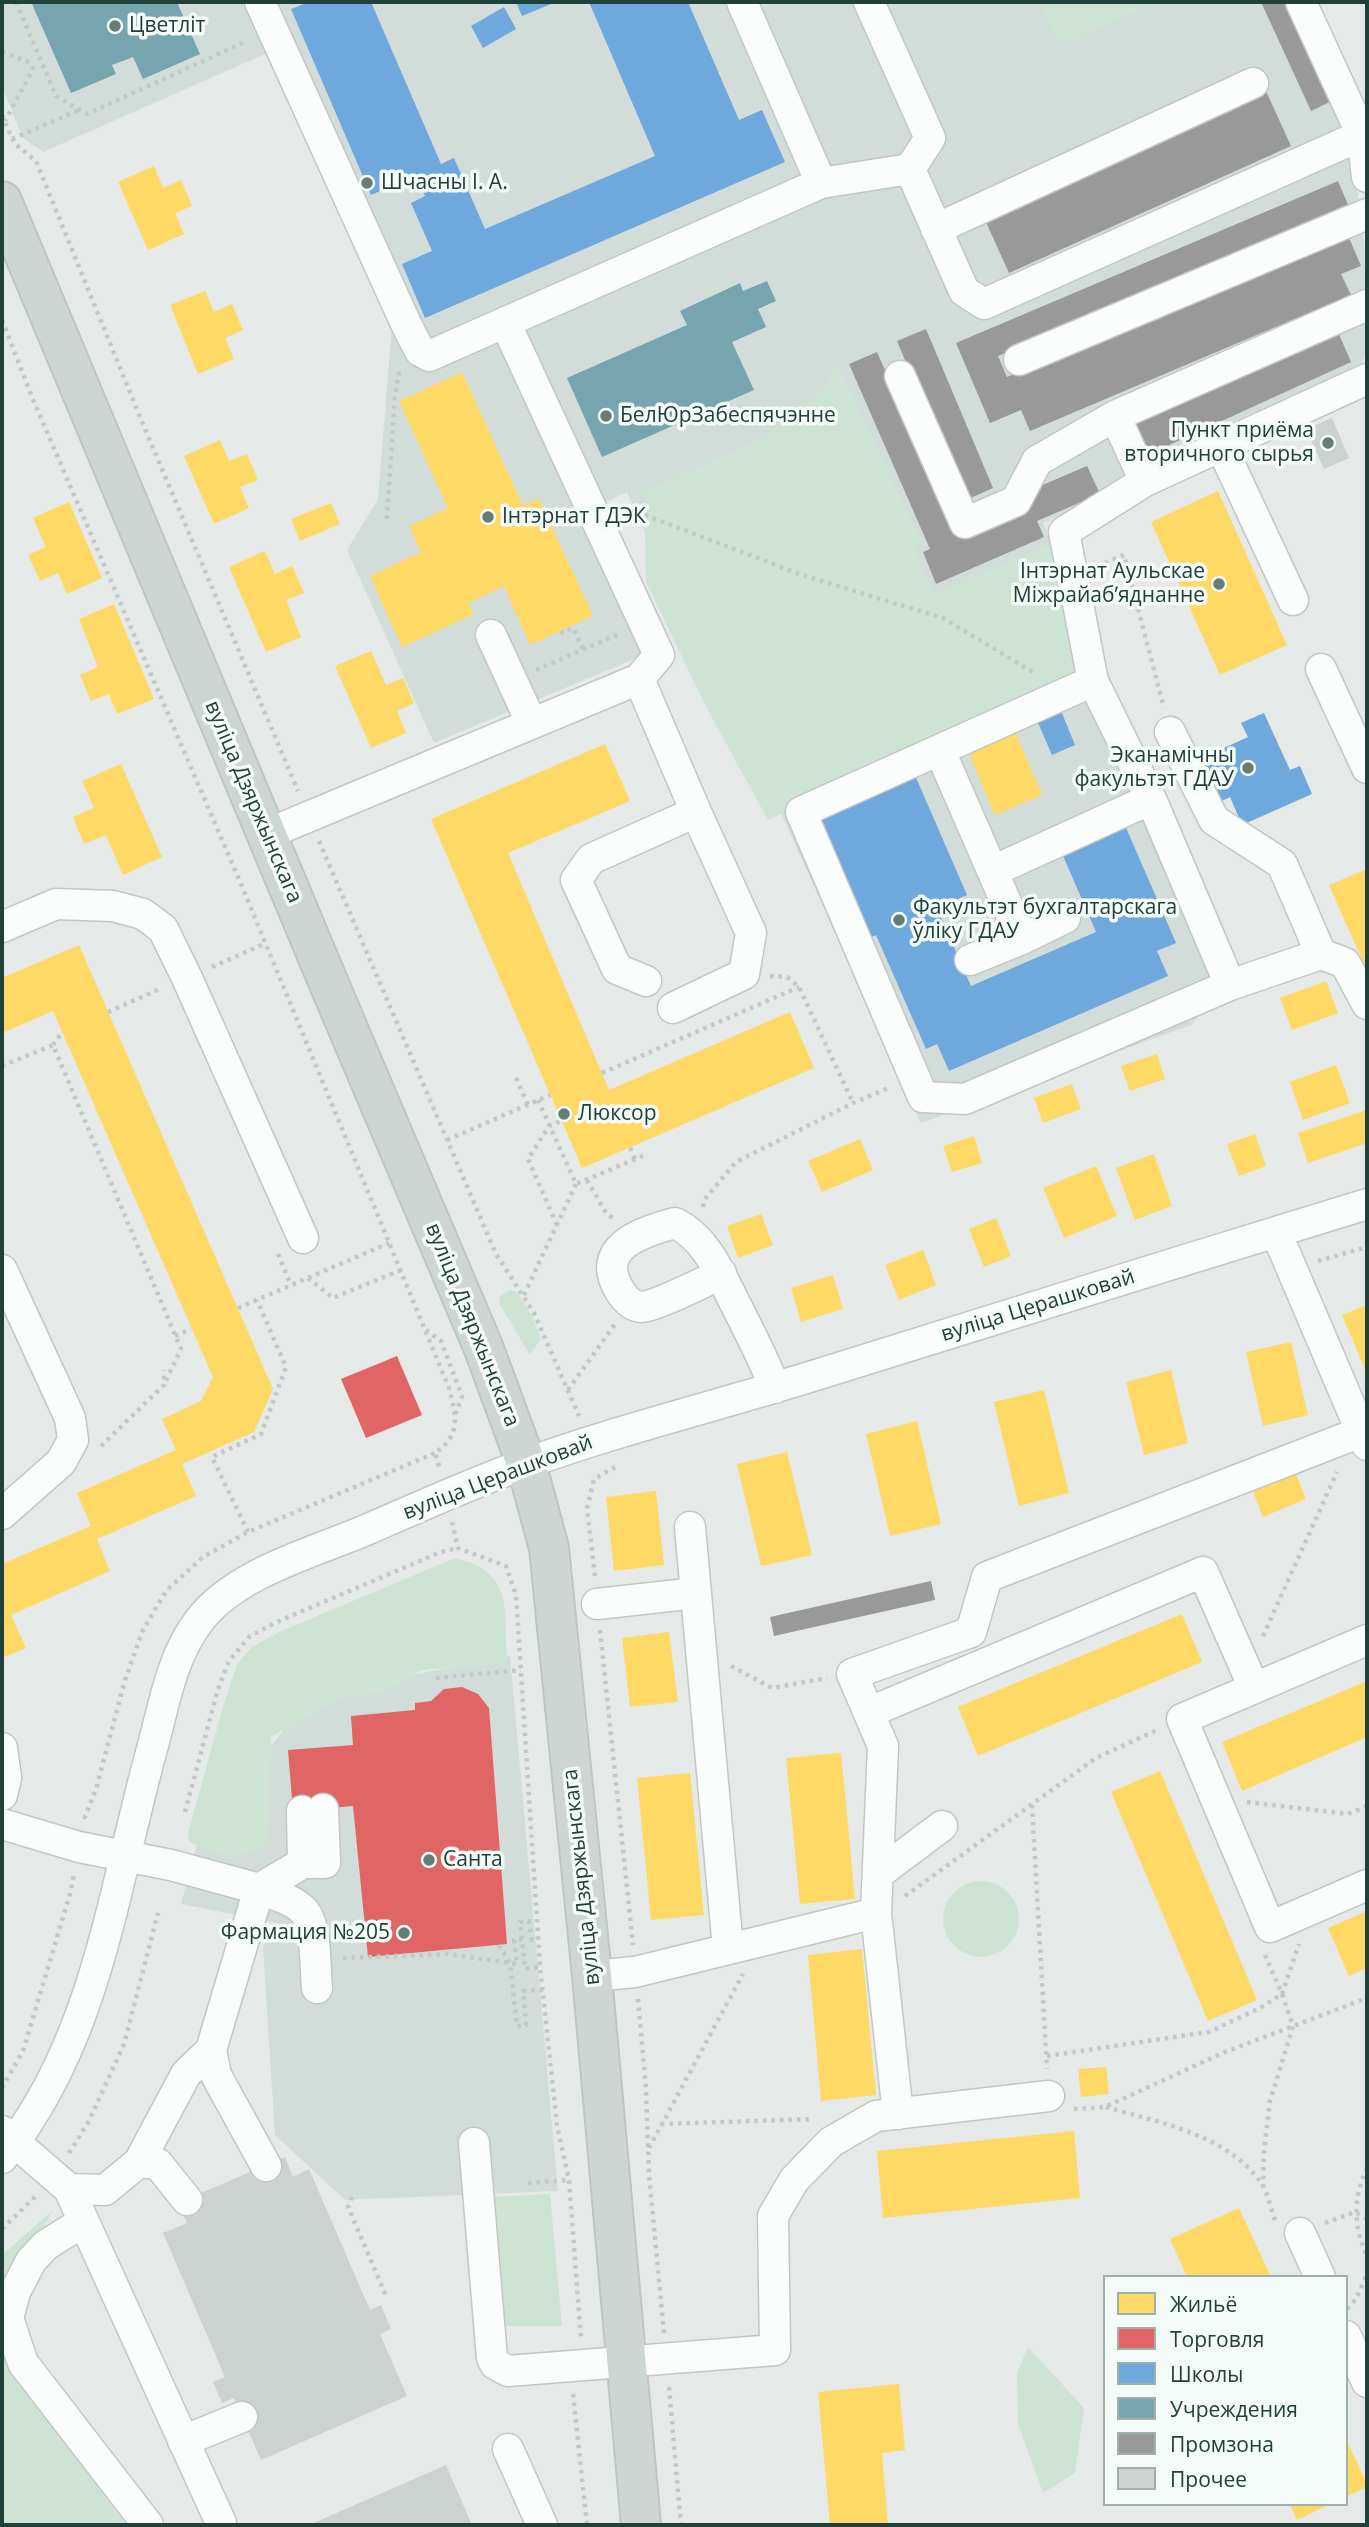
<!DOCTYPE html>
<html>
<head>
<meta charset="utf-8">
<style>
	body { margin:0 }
	#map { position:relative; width:1369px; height:2527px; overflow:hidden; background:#e5eae8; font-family:"Open Sans",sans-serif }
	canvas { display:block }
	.frame { position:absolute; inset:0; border:4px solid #20403a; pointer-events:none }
	.legend { position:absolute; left:1103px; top:2275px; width:245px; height:231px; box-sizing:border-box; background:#f3faf7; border:2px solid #9fb0ab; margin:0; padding:9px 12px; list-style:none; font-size:21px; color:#20403a }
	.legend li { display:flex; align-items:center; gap:14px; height:35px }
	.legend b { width:35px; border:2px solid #9fb0ab }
</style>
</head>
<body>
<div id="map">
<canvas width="1369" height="2527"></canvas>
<div class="frame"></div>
<ul class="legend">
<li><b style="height:19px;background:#ffd966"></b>Жильё</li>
<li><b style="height:19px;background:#e06666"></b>Торговля</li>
<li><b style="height:19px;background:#6fa8dc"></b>Школы</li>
<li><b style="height:19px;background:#76a5af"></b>Учреждения</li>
<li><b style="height:19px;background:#999"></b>Промзона</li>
<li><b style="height:19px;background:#ccd2d0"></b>Прочее</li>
</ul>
</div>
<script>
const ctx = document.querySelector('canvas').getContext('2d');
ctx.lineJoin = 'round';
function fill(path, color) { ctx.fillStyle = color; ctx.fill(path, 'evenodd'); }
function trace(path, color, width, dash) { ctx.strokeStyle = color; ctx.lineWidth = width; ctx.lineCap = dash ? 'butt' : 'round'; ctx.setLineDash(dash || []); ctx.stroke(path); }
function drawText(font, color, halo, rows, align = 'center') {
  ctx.font = font + ' "Open Sans",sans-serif'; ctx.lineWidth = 7; ctx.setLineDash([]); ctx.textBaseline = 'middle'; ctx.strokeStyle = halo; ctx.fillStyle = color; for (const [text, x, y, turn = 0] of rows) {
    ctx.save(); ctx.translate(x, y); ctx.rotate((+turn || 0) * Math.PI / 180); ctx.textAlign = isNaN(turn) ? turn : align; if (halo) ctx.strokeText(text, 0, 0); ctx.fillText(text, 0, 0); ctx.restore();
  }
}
const built = new Path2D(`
	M2,2H1289L1350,133L1364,244L1367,352L1360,366L1148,459L1108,493L1043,523L1244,993L1207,1005L1191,1025L921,1123L785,822L689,632L627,492L583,513L646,654L434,743L347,550L378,499L392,325L265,54L43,152L23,138L2,87Z
	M510,1656L558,2191L345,2200L275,2135L263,1947L273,1922L181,1904L200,1833L313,1694Z`);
const green = new Path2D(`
	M1040,2H1156L1060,45Z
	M838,365L920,540L914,549L934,595L1055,542L1083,675L768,820L704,703L646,582L644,492L758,441L822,389Z
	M510,1290L517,1292L531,1314L541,1339L530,1355L500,1305L499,1297Z
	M455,1558C516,1572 504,1613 507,1664L422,1670L383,1692L344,1697L271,1737L268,1833L265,1846C232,1861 221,1854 189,1842L188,1833L224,1703L237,1664L252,1647L279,1632Z
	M943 1919a38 38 0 1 1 76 0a38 38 0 1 1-76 0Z
	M550,2194L562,2326H499L486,2197Z
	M53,2210L2,2302V2255Z
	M1028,2347L1084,2408L1075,2473L1043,2493L1018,2424L1017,2373Z
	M2,2355L126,2525H2Z`);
const homes = new Path2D(`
	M154,166L163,188L181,180L192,206L175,213L184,234L148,250L118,182Z
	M205,291L214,312L232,304L243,330L225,338L234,359L198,374L170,305Z
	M462,372L523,506L539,499L593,616L530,645L504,586L468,603L474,614L402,647L370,576L421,552L409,526L448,508L399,401Z
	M220,440L229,461L247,454L258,480L240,487L249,508L214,524L184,456Z
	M1218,491L1287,645L1220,675L1151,522Z
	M69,502L102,578L67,594L58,573L40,581L28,555L46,547L33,518Z
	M331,503L340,524L300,541L291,519Z
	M265,551L275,574L292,566L304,593L286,600L301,637L266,652L229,567Z
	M114,604L154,699L117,714L109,694L91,701L80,675L98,667L79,619Z
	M371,651L386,685L403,678L414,703L397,711L406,733L371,748L335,666Z
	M1013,727L1042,795L995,815L966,747Z
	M605,744L630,801L508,853L609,1090L790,1012L814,1068L582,1168L431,819Z
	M121,764L162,857L123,875L106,835L84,844L73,817L94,808L82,781Z
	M1367,869V971L1329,885Z
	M79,945L273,1389L254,1432L182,1464L196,1496L97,1539L110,1571L11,1615L26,1648L2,1658V1602L5,1601L2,1594V1564L91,1526L77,1493L176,1450L162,1419L201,1401L213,1377L53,1011L2,1033V978Z
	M1326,981L1338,1013L1292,1030L1280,998Z
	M1157,1054L1165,1079L1130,1091L1121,1066Z
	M1336,1065L1350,1103L1303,1120L1290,1082Z
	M1072,1084L1081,1109L1043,1123L1034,1098Z
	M1367,1110V1143L1308,1163L1298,1133Z
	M1255,1134L1266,1166L1239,1176L1227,1144Z
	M974,1136L982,1163L952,1172L943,1146Z
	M860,1139L873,1170L822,1192L808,1161Z
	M1154,1154L1172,1206L1135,1220L1116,1168Z
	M1096,1166L1117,1216L1064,1238L1043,1188Z
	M761,1214L773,1245L738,1258L727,1226Z
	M996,1218L1011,1256L984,1267L969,1229Z
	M923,1250L936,1285L899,1300L885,1265Z
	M833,1275L843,1309L801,1322L791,1288Z
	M1367,1305V1374L1342,1315Z
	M1291,1342L1308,1415L1263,1426L1246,1352Z
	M1171,1370L1188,1443L1144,1455L1126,1382Z
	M1044,1390L1069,1493L1019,1506L994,1402Z
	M917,1421L941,1524L890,1536L866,1434Z
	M787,1452L812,1555L761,1566L737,1464Z
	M1294,1469L1306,1499L1263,1517L1251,1487Z
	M656,1491L664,1565L614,1571L606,1497Z
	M1182,1614L1202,1662L978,1756L958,1707Z
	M669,1632L678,1702L630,1707L622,1638Z
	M1367,1681V1737L1242,1791L1222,1742Z
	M841,1753L855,1899L800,1904L786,1758Z
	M1160,1771L1257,2000L1208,2021L1111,1792Z
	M690,1773L704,1915L651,1920L637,1778Z
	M1367,1911V1968L1349,1976L1328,1928Z
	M862,1949L876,2095L821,2101L808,1955Z
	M1106,2067L1109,2094L1081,2097L1078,2069Z
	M1074,2131L1080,2198L883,2218L877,2151Z
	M1239,2208L1271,2277H1187L1170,2239Z
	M899,2384L905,2450L882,2453L888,2525H830L818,2392Z
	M1346,2439L1367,2484V2487L1346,2497Z
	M1290,2504H1330L1297,2520Z`);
const shops = new Path2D(`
	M397,1356L422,1415L366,1438L341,1379Z
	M462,1687L478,1694L489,1708L507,1944L368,1957L353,1806L293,1811L288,1750L353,1745L351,1716L415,1710V1703L431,1701L444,1689Z`);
const schools = new Path2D(`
	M309,2H371L441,164L454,158L485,229L655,156L589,2H688L739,120L762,110L785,162L425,318L402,264L432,251L411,203L425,196L416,175L371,195L291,9Z
	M516,2H556L522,16Z
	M504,7L516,29L483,48L471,26Z
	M1059,706L1075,745L1052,755L1035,716Z
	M1264,713L1290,770L1300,766L1312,794L1242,825L1230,797L1222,801L1202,758L1248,737L1241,723Z
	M914,773L967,895L937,908L971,986L1096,932L1061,851L1124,823L1176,943L1157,951L1168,976L949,1071L937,1044L926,1049L876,935L864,941L810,817Z`);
const public = new Path2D(`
	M37,2H177L200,54L143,79L133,57L112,65L116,74L71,93L32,4Z
	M767,281L776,301L758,309L766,327L732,342L754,390L602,457L567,378L687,325L680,311L740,283L743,291Z`);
const industry = new Path2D(`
	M1261,2H1289L1334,100L1311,111Z
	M1266,91L1291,146L1009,273L985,220Z
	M1338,181L1349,207L998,356L1007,377L1347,233L1361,266L1341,274L1351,295L1030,431L1021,410L990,423L956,343Z
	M926,329L993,488L964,501L897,341Z
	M1338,332L1351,362L1143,457L1129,427Z
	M877,352L959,538L1030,507L1024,493L1087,466L1100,494L1037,521L1044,537L936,584L923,552L930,549L849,364Z
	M931,1581L935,1600L774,1636L770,1617Z`);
const building = new Path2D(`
	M1332,418L1349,458L1324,469L1306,429Z
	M285,2157L293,2177L309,2169L370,2310L381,2305L391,2329L380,2334L407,2396L261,2460L234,2398L222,2403L213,2382L225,2377L163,2233L187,2223L178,2203Z
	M446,2465L472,2525H309Z`);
const path = new Path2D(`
	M16,2L56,96L87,114L247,41
	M2,52L29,62L33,69L5,121
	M2,115L14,143L36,161L140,417L298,791
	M12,139L79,110
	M2,320L32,397L241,884L449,1388C456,1416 462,1434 435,1453L440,1469
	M621,506L802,575L943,618L1036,674
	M387,519L395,394L400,368
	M1097,566L1124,555L1164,708
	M561,631L562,633L573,628L583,649
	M536,670L621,633
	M319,841L496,1254L534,1313L579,1416
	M212,967L266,943
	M770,976L787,977L799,987L853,1103
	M108,1012L162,988
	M53,1045L62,1032
	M2,1066L53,1045L181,1349L164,1385
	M602,1073L799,987
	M516,1078L528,1105
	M538,1100L576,1184L645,1155
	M447,1140L550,1095
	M630,1148L635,1159
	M587,1180L605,1211L613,1219
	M703,1207L704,1200L736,1162L853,1103L891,1087
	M557,1225L528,1159L549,1126L561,1121
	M278,1254L291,1285
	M1318,1261L1367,1247
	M308,1278L333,1298L401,1270
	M524,1295L576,1184
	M238,1308L389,1243
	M426,1330L441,1341L462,1396L456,1413
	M175,1336L191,1329
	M568,1390L615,1324
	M101,1446L164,1385V1370
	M452,1522L458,1548L506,1566L516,1595L540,1967L557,2126L569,2180L581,2339
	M248,1532L212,1457L261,1434L286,1367L257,1300
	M595,1576L587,1509L594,1479L619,1465
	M600,1630L633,1945
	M1263,1636L1337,1472
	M731,1666L772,1688L827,1678
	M436,1678L521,1670
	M1247,1802L1348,1814L1367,1806
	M1032,1805L1047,2069
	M185,1812L218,1689L229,1661L250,1636L279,1621L441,1552L458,1548
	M83,1817H85L96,1789L125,1680L143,1630L166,1591L203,1557L248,1532L435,1453
	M905,1896L1096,1758L1157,1730
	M522,1939L520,1922L529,1921L532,1940L538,1939
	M499,1945L510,1963L517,2026L526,2025L523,1991L543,1990
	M1265,1955L1282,1994L1299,1944
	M343,1958L448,1954L517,1964L514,1940L522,1939L525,1969L540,1967
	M638,1999L646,2089L649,2174L664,2333
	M1047,2056L1209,2032L1260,2008L1282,1994L1293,2026L1270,2101L1264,2150L1263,2185
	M2,2088L23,2051L70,1894L74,1874
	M1106,2107C1160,2123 1227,2134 1262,2184C1268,2194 1271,2209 1275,2220
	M1074,2109L1105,2107L1225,2052L1367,1998
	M661,2124L814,2119
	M649,2148L743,1974
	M69,2153L89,2121L124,2044L158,1913
	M1367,2168C1353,2198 1353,2226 1367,2256
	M528,2183L569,2180
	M352,2197L348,2207L387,2298
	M1325,2223L1355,2212L1367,2219
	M2,2229L36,2196
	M1347,2309L1356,2299L1367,2274
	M669,2387L681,2525
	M573,2394L587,2525`);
const minor = new Path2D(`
	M260,2L407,326L420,351L429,356L821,183L742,2
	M869,2L930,138L910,169
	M1301,2L1362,135L1367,177
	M821,183L910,169L964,291L984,304L1362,135
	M936,229L1253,83
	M505,322L659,655L639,679
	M1019,360L1367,214
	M900,376L965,523L1016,501L1037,461L1115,416L1145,481
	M1115,416L1367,305
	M1221,446L1293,600
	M491,635L531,722
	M1321,669L1367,768
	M1093,681L1064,532L1145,481L1367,379
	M1170,732L1214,820L1282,864L1321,954L1345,963L1367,1004
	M940,751L1022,939
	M267,834L639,679L696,812L751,933L744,974L673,1008
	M993,871L1151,799
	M2,927L56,904L113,906L143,914L163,929L187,978L303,1238
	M970,960L1022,939L1065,918
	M646,981L617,969L576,880L591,859L696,812
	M1230,985L1151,799L1093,681L801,812L923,1097L965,1099L1230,985L1321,954
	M1276,1232L1367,1445
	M2,1270L70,1418L73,1440L61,1462L2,1514
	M721,1273C709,1280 652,1308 641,1307C632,1306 625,1299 620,1291C593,1248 641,1232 675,1223C709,1240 721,1277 738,1309C751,1335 764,1360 775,1388
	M690,1527L728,1949
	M597,1604L696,1593
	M1367,1640L1182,1719L1270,1927L1367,1885
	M870,1712L1203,1572L1254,1688
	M2,1748L6,1778L2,1795
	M2,1824L79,1847L171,1865L259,1889L211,2050L216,2075L266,2166
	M303,1863H325L323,1809
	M878,1874L942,1826
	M259,1889C274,1895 293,1899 304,1911C317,1925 315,1969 317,1988
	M259,1889L303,1863L302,1811
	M592,1976L635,1972L876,1913
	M898,2114L876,1913L883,1746L852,1674L971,1632L987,1577L1361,1432
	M2,2131L69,2189L105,2190L139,2162L158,2164L187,2200
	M474,2143L492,2358L495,2364L508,2371L775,2350L773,2216L794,2180L831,2142L876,2116L1049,2096
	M2,2158C97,2041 113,1889 152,1749C164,1706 171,1657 199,1621C235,1573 312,1553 366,1530C419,1507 472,1483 527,1463C621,1429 720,1405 816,1375C1000,1318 1183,1260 1367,1204
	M139,2162L186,2074L211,2050
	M69,2189L221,2523
	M83,2222L46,2245L31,2261L15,2292L8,2318L23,2363L148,2525
	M1300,2233L1320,2277
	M1346,2336L1367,2382
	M183,2441L242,2417
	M508,2449L542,2525`);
const major = new Path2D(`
	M2,201L332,991L484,1349L526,1463L549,1548L592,1976L641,2525`);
const markers = [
	[115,26,7,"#657c77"],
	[367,183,7,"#657c77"],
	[606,416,7,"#657c77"],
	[1328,443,7,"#657c77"],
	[488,517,7,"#657c77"],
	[1219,584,7,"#657c77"],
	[1248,768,7,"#657c77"],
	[899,920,7,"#657c77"],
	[564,1114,7,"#657c77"],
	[429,1860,7,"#657c77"],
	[404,1933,7,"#657c77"]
];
const poiNames = [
	["Цветліт",129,26],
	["Шчасны І. А.",381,183],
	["БелЮрЗабеспячэнне",620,416],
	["Пункт приёма",1314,431,"right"],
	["вторичного сырья",1314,455,"right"],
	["Інтэрнат ГДЭК",502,517],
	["Інтэрнат Аульскае",1205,572,"right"],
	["Міжрайабʼяднанне",1205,596,"right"],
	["Эканамічны",1234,756,"right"],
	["факультэт ГДАУ",1234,780,"right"],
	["Факультэт бухгалтарскага",913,908],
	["ўліку ГДАУ",913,932],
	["Люксор",578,1114],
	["Санта",443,1860],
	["Фармация №205",390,1933,"right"]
];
const streetNames = [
	["вуліца Дзяржынскага",253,802,67],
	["вуліца Церашковай",1038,1306,-17],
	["вуліца Дзяржынскага",472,1325,68],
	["вуліца Церашковай",498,1478,-21],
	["вуліца Дзяржынскага",582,1877,-96]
];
fill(built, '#d2dcd8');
fill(green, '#cde4d5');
fill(homes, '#ffd966');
fill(shops, '#e06666');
fill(schools, '#6fa8dc');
fill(public, '#76a5af');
fill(industry, '#999');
fill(building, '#ccd2d0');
trace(minor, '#c2c7c5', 33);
trace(major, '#bcc7c4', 42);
trace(path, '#c1cac8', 4.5, [3.5, 5]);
trace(minor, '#fbfcfc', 30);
trace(major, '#ced6d4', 38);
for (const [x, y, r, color] of markers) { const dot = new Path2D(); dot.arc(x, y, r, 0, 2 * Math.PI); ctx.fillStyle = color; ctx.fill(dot); trace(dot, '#f3faf7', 2.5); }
drawText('21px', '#20403a', '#f3faf7', poiNames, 'left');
drawText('21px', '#20403a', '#f3faf7', streetNames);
</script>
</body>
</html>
